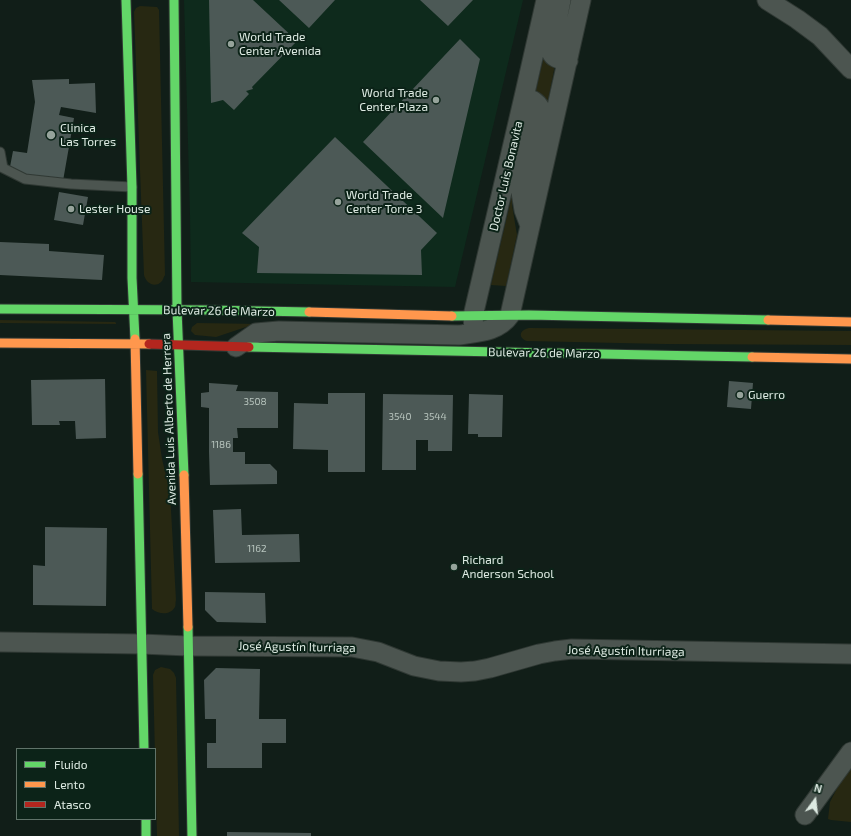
<!DOCTYPE html>
<html>
<head>
<meta charset="utf-8">
<style>
	body { margin:0 }
	#map { position:relative; width:851px; height:836px; overflow:hidden; background:#111e18; font-family:"Exo 2",sans-serif }
	canvas { display:block }
	.legend { position:absolute; left:16px; top:748px; width:140px; height:72px; box-sizing:border-box; background:#0c2318; border:1px solid #607369; margin:0; padding:5px 7px; list-style:none; font-size:12px; color:#ddeae2 }
	.legend li { display:flex; align-items:center; gap:8px; height:20px }
	.legend b { width:20px; border:1px solid #607369 }
	.north { position:absolute; left:795px; top:780px; width:40px; height:40px; -webkit-text-stroke:3px #0c2318; paint-order:stroke; rotate:15deg; font-size:11px; font-weight:700; line-height:16px; text-align:center; color:#ddeae2 }
	.north::after { content:''; display:block; margin:auto; width:14px; height:18px; background:#ddeae2; clip-path:polygon(50% 0,100% 100%,50% 72%,0 100%) }
</style>
</head>
<body>
<div id="map">
<canvas width="851" height="836"></canvas>
<ul class="legend">
<li><b style="height:5px;background:#63d668"></b>Fluido</li>
<li><b style="height:5px;background:#ff974d"></b>Lento</li>
<li><b style="height:5px;background:#b3261e"></b>Atasco</li>
</ul>
<div class="north">N</div>
</div>
<script>
const ctx = document.querySelector('canvas').getContext('2d');
ctx.lineJoin = 'round';
function fill(path, color) { ctx.fillStyle = color; ctx.fill(path, 'evenodd'); }
function trace(path, color, width, dash) { ctx.strokeStyle = color; ctx.lineWidth = width; ctx.lineCap = dash ? 'butt' : 'round'; ctx.setLineDash(dash || []); ctx.stroke(path); }
function drawText(font, color, halo, rows, align = 'center') {
  ctx.font = font + ' "Exo 2",sans-serif'; ctx.lineWidth = 4; ctx.setLineDash([]); ctx.textBaseline = 'middle'; ctx.strokeStyle = halo; ctx.fillStyle = color; for (const [text, x, y, turn = 0] of rows) {
    ctx.save(); ctx.translate(x, y); ctx.rotate((+turn || 0) * Math.PI / 180); ctx.textAlign = isNaN(turn) ? turn : align; if (halo) ctx.strokeText(text, 0, 0); ctx.fillText(text, 0, 0); ctx.restore();
  }
}
const built = new Path2D(`
	M184,0H523L455,287L191,282L190,215Z`);
const green = new Path2D(`
	M140,6L157,7L159,10L165,275C164,276 163,280 162,281C155,289 146,283 144,275L134,12L136,8Z
	M545,52L554,66V70L546,111L536,90Z
	M531,114H533L512,205L517,235L506,286L491,285Z
	M0,320L115,322L116,323V324L0,323Z
	M197,323L454,327L258,325L246,327L216,337L195,335L191,331L192,327Z
	M529,328L851,331V345L665,344L527,341C518,338 519,330 529,328Z
	M146,370L157,371L158,432L162,459L170,492L176,600C175,603 176,605 175,607C170,616 158,614 152,609Z
	M161,667L170,669L174,673L176,678L179,836H157L153,675L155,670Z
	M851,764V822L831,820L828,819L830,802L846,771Z`);
const building = new Path2D(`
	M209,0H253L297,41L252,87L253,89L246,91L249,94L234,110L223,100L211,103Z
	M279,0H335L309,28Z
	M420,0H473L448,26Z
	M460,39L480,59L443,218L363,142Z
	M69,79V84L95,83L96,113L61,107L59,115L74,118L63,181L9,172L13,151L27,153L35,102L32,80Z
	M335,137L437,233L421,250L422,275L257,273L259,247L242,233Z
	M59,192L88,197L83,225L54,220Z
	M0,242L49,244V251L104,255L102,280L0,275Z
	M105,379L106,438L76,439L75,421H59L60,425H32L31,380Z
	M729,381L753,383L751,409L727,407Z
	M209,383L238,385L236,391L278,392V428H237L238,438H233V452H245V464H270L277,471V484L210,485L209,452V408L201,407V393L209,392Z
	M328,393H365V472H328V450L293,449L294,403L328,404Z
	M383,394L453,395L452,451H428V440H416V470H382Z
	M469,394L503,395L502,437H478V434H468Z
	M241,509L242,535L299,534L300,562L215,563L213,510Z
	M45,527L107,528L106,606L33,605V565L45,566Z
	M205,592L265,593L266,623L217,622L205,610Z
	M216,668L260,669L259,719H286V743H262V768H207V743H216V719H205L204,680Z
	M227,832L311,833V836H227Z`);
const lane = new Path2D(`
	M0,152L3,168L25,179L71,184L132,187`);
const street = new Path2D(`
	M561,0L551,52C554,59 560,59 568,61
	M767,0L797,19L820,36L851,69
	M524,97C532,100 536,101 540,108L521,192L524,210L529,223
	M474,330L473,316L524,97L546,0
	M236,347L256,333L279,331L459,335C478,332 498,332 510,315C533,210 558,105 581,0
	M0,642L141,644L188,646L352,647L378,652L414,666L439,671L461,672L475,671L490,668L539,654L555,651L572,649L851,654
	M805,815L851,752`);
const fast = new Path2D(`
	M126,0L132,187V278L135,339
	M174,0L177,310L184,475
	M0,309L209,310L309,312
	M452,316L529,315L768,320
	M249,347L752,357
	M138,474L144,749
	M188,627L192,836
	M146,819V836`);
const slow = new Path2D(`
	M309,312L452,316
	M768,320L851,322
	M135,339L138,474
	M0,343L149,344
	M752,357L851,359
	M184,475L188,627`);
const jam = new Path2D(`
	M149,344L249,347`);
const markers = [
	[231,44,4,"#96a39b"],
	[436,100,4,"#96a39b"],
	[51,135,5,"#96a39b"],
	[338,202,4,"#96a39b"],
	[71,209,4,"#96a39b"],
	[740,395,4,"#96a39b"],
	[454,567,4,"#96a39b"]
];
const numberNames = [
	["3508",255,402],
	["3540",400,417],
	["3544",435,417],
	["1186",221,445],
	["1162",257,549]
];
const poiNames = [
	["World Trade",239,37],
	["Center Avenida",239,51],
	["World Trade",428,93,"right"],
	["Center Plaza",428,107,"right"],
	["Clinica",60,128],
	["Las Torres",60,142],
	["World Trade",346,195],
	["Center Torre 3",346,209],
	["Lester House",79,209],
	["Guerro",748,395],
	["Richard",462,560],
	["Anderson School",462,574]
];
const streetNames = [
	["Doctor Luis Bonavita",506,176,-77],
	["Bulevar 26 de Marzo",219,311,1],
	["Bulevar 26 de Marzo",544,353,1],
	["Avenida Luis Alberto de Herrera",169,419,-92],
	["José Agustín Iturriaga",297,647,1],
	["José Agustín Iturriaga",626,651,1]
];
fill(built, '#0e2a1c');
fill(green, '#272812');
fill(building, '#4c5956');
trace(lane, '#303934', 11);
trace(street, '#303934', 21);
trace(fast, '#303934', 11);
trace(slow, '#303934', 11);
trace(jam, '#303934', 11);
trace(lane, '#4c5550', 9);
trace(street, '#4c5550', 19);
trace(fast, '#63d668', 9);
trace(slow, '#ff974d', 9);
trace(jam, '#b3261e', 9);
for (const [x, y, r, color] of markers) { const dot = new Path2D(); dot.arc(x, y, r, 0, 2 * Math.PI); ctx.fillStyle = color; ctx.fill(dot); trace(dot, '#0c2318', 1.5); }
drawText('10px', '#b9c6bf', null, numberNames);
drawText('12px', '#ddeae2', '#0c2318', poiNames, 'left');
drawText('12px', '#ddeae2', '#0c2318', streetNames);
</script>
</body>
</html>
